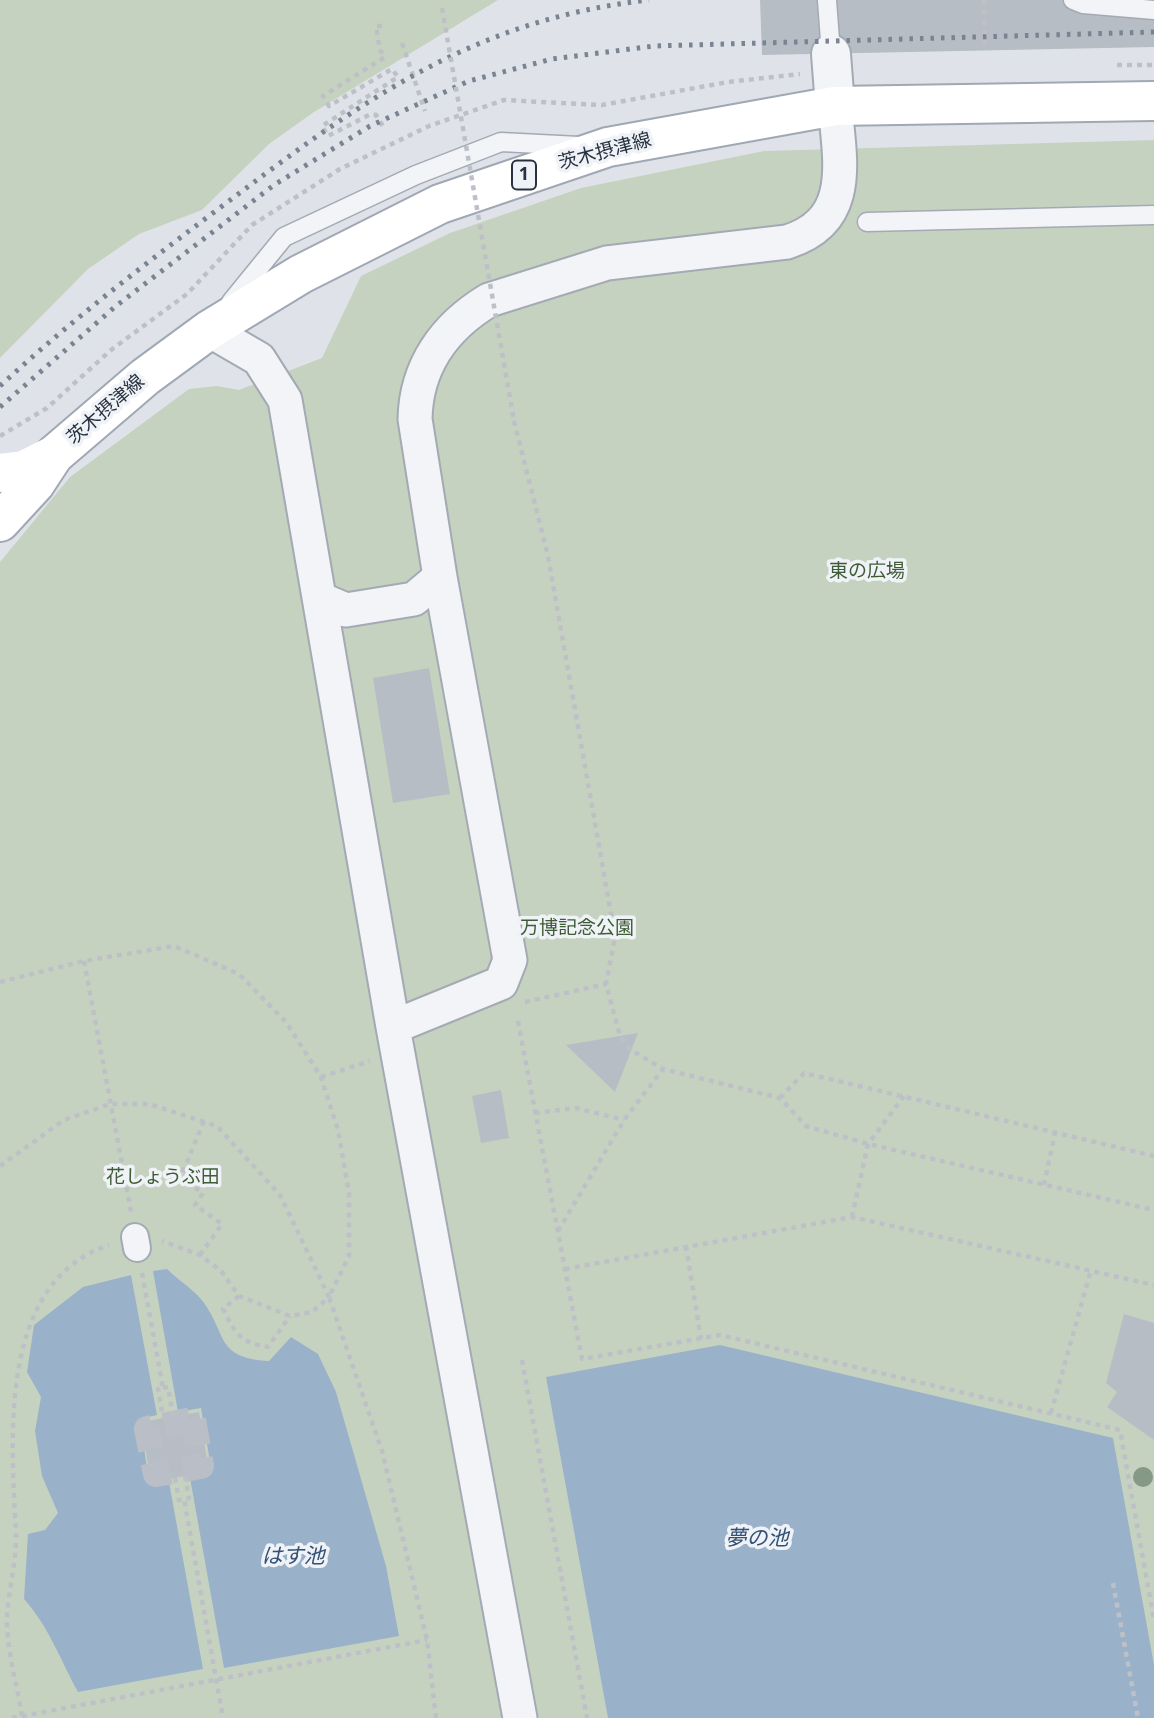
<!DOCTYPE html>
<html>
<head>
<meta charset="utf-8">
<style>
	body { margin:0 }
	canvas { display:block; background:#dfe3e9 }
</style>
</head>
<body>
<canvas width="1154" height="1718"></canvas>
<script>
const ctx = document.querySelector('canvas').getContext('2d');
ctx.lineJoin = 'round';
function fill(path, color) { ctx.fillStyle = color; ctx.fill(path, 'evenodd'); }
function trace(path, color, width, dash) { ctx.strokeStyle = color; ctx.lineWidth = width; ctx.lineCap = dash ? 'butt' : 'round'; ctx.setLineDash(dash || []); ctx.stroke(path); }
function drawText(font, color, halo, rows, align = 'center') {
  ctx.font = font + ' "Open Sans","Noto Sans JP",sans-serif'; ctx.lineWidth = 7; ctx.setLineDash([]); ctx.textBaseline = 'middle'; ctx.strokeStyle = halo; ctx.fillStyle = color; for (const [text, x, y, turn = 0] of rows) {
    ctx.save(); ctx.translate(x, y); ctx.rotate((+turn || 0) * Math.PI / 180); ctx.textAlign = isNaN(turn) ? turn : align; if (halo) ctx.strokeText(text, 0, 0); ctx.fillText(text, 0, 0); ctx.restore();
  }
}
const green = new Path2D(`
	M0,0H498L314,112L269,144L202,210L139,234L88,269L0,358Z
	M1154,140V1718H0V562L70,477L189,389L217,386L239,390L322,358L361,276L450,233L581,188L764,151Z`);
const water = new Path2D(`
	M167,1269C178,1280 195,1290 204,1303C227,1335 216,1358 269,1361L291,1337L318,1354L336,1392L386,1566L399,1636L224,1668L190,1478L212,1474L201,1408L178,1412L153,1271Z
	M131,1275L157,1415L139,1419L150,1485L169,1482L203,1669L78,1692C60,1659 49,1627 24,1599L28,1534L45,1530L58,1513L42,1476L35,1431L41,1397L27,1372L34,1325L83,1287Z
	M720,1345L1113,1438L1154,1665V1718H608L546,1377Z`);
const building = new Path2D(`
	M760,0H1154V47L762,55Z
	M429,668L450,794L393,803L373,678Z
	M638,1033L615,1092L566,1045Z
	M501,1090L509,1138L481,1143L472,1096Z
	M1124,1314L1154,1323V1440L1107,1407L1117,1392L1106,1383Z
	M199,1412L209,1472L151,1482L141,1422Z`);
const pedestrianTunnel = new Path2D(`
	M193,1420L201,1466L156,1474L147,1429Z`);
const path = new Path2D(`
	M984,0L985,49
	M382,26H376L380,50L385,57L323,96L329,106L392,69L398,77L322,126L328,136L371,114L376,115L384,128
	M402,43L425,111
	M1117,65H1154
	M514,421L548,556L615,937L606,984L620,1036L631,1050L663,1069L780,1098L806,1126L868,1144L1154,1210
	M0,436L47,408L111,350L187,294L252,225L340,169L429,126L504,100L602,105L728,82L800,74
	M84,961L131,1212
	M0,982L84,961L174,946L239,974L286,1022L321,1077L338,1130L349,1193V1256L329,1297L382,1451L427,1640L436,1718
	M525,1002L606,984
	M518,1021L582,1359L720,1335L1120,1430L1154,1620
	M321,1077L370,1061
	M780,1098L804,1073L1154,1156
	M535,1113L576,1108L624,1120
	M0,1166L64,1120L110,1104H149L217,1126L280,1195L329,1297L312,1312L290,1316L239,1296L221,1271L200,1255L162,1241
	M1044,1185L1055,1133
	M852,1217L868,1144L904,1096
	M558,1231L624,1120L663,1069
	M686,1246L701,1339
	M200,1255L222,1224L195,1205L203,1193L180,1179L204,1121
	M565,1269L852,1217L1154,1285
	M142,1273L163,1388L158,1389L163,1418
	M239,1296L223,1309C235,1333 240,1343 268,1347L290,1316
	M522,1360L587,1718
	M163,1388L168,1387L173,1416
	M1051,1413L1091,1270
	M185,1476L189,1498L184,1499L223,1718
	M175,1478L179,1500L184,1499
	M1113,1583L1138,1718
	M22,1716C17,1684 6,1648 7,1616C9,1588 17,1559 16,1531C10,1432 0,1281 109,1245
	M12,1718L427,1640`);
const service = new Path2D(`
	M827,0L831,54
	M1073,0L1083,4L1154,10
	M867,222L1154,215
	M231,302L284,237L416,175L501,142L579,146`);
const pedestrian = new Path2D(`
	M135,1237L137,1248`);
const minor = new Path2D(`
	M209,330L259,359L285,400L393,1027L520,1718
	M320,599L346,610L414,599L440,577
	M393,1027L501,983L510,960L440,577L415,419C416,367 444,327 489,300L607,263L787,242C854,221 840,162 835,106`);
const tertiary = new Path2D(`
	M831,54L835,106`);
const secondary = new Path2D(`
	M0,473L24,470L54,455`);
const primary = new Path2D(`
	M0,522L35,484L54,455L145,377L209,330L301,274L440,204L608,147L835,106L1154,101`);
const rail = new Path2D(`
	M0,386C66,325 137,270 209,216C351,109 466,20 649,0
	M0,407L116,306L274,185L370,126L469,81L552,59L654,46L1154,32`);
const pathBridge = new Path2D(`
	M442,8L514,421`);
const trees = [
	[1143,1477]
];
const shields = [
	[524,175,24]
];
const shieldNames = [
	["1",524,175]
];
const streetNames = [
	["茨木摂津線",605,152,-15],
	["茨木摂津線",106,410,-41]
];
const parkNames = [
	["東の広場",867,572],
	["万博記念公園",577,929],
	["花しょうぶ田",163,1178]
];
const waterNames = [
	["夢の池",757,1539],
	["はす池",293,1557]
];
fill(green, '#c6d2c0');
fill(water, '#9ab2c9');
fill(building, '#b7bdc5');
trace(pedestrianTunnel, '#babfc7', 26, [26, 13]);
trace(service, '#a4aab3', 21);
trace(pedestrian, '#a4aab3', 30);
trace(minor, '#a4aab3', 37);
trace(tertiary, '#a4aab3', 42);
trace(primary, '#9fa8b4', 42);
trace(path, '#bdc1c7', 4.5, [5, 5]);
trace(service, '#f2f4f7', 18);
trace(pedestrian, '#f2f4f7', 26);
trace(minor, '#f2f4f7', 33);
trace(tertiary, '#f2f4f7', 38);
trace(secondary, '#fff', 38);
trace(primary, '#fff', 38);
trace(rail, '#798392', 5, [3.5, 7]);
trace(pathBridge, '#bdc1c7', 4.5, [5, 5]);
ctx.fillStyle = '#869986';
for (const [x, y] of trees) { ctx.beginPath(); ctx.arc(x, y, 10, 0, 2 * Math.PI); ctx.fill(); }
for (const [x, y, w] of shields) { const box = new Path2D(); box.roundRect(x - w / 2, y - 14.5, w, 29, 5); ctx.fillStyle = '#eff2f6'; ctx.fill(box); trace(box, '#283140', 2); }
drawText('bold 18px', '#283140', null, shieldNames);
drawText('19px', '#283140', '#eff2f6', streetNames);
drawText('19px', '#3e5c35', '#eff2f6', parkNames);
drawText('italic 21px', '#325174', '#eff2f6', waterNames);
</script>
</body>
</html>
